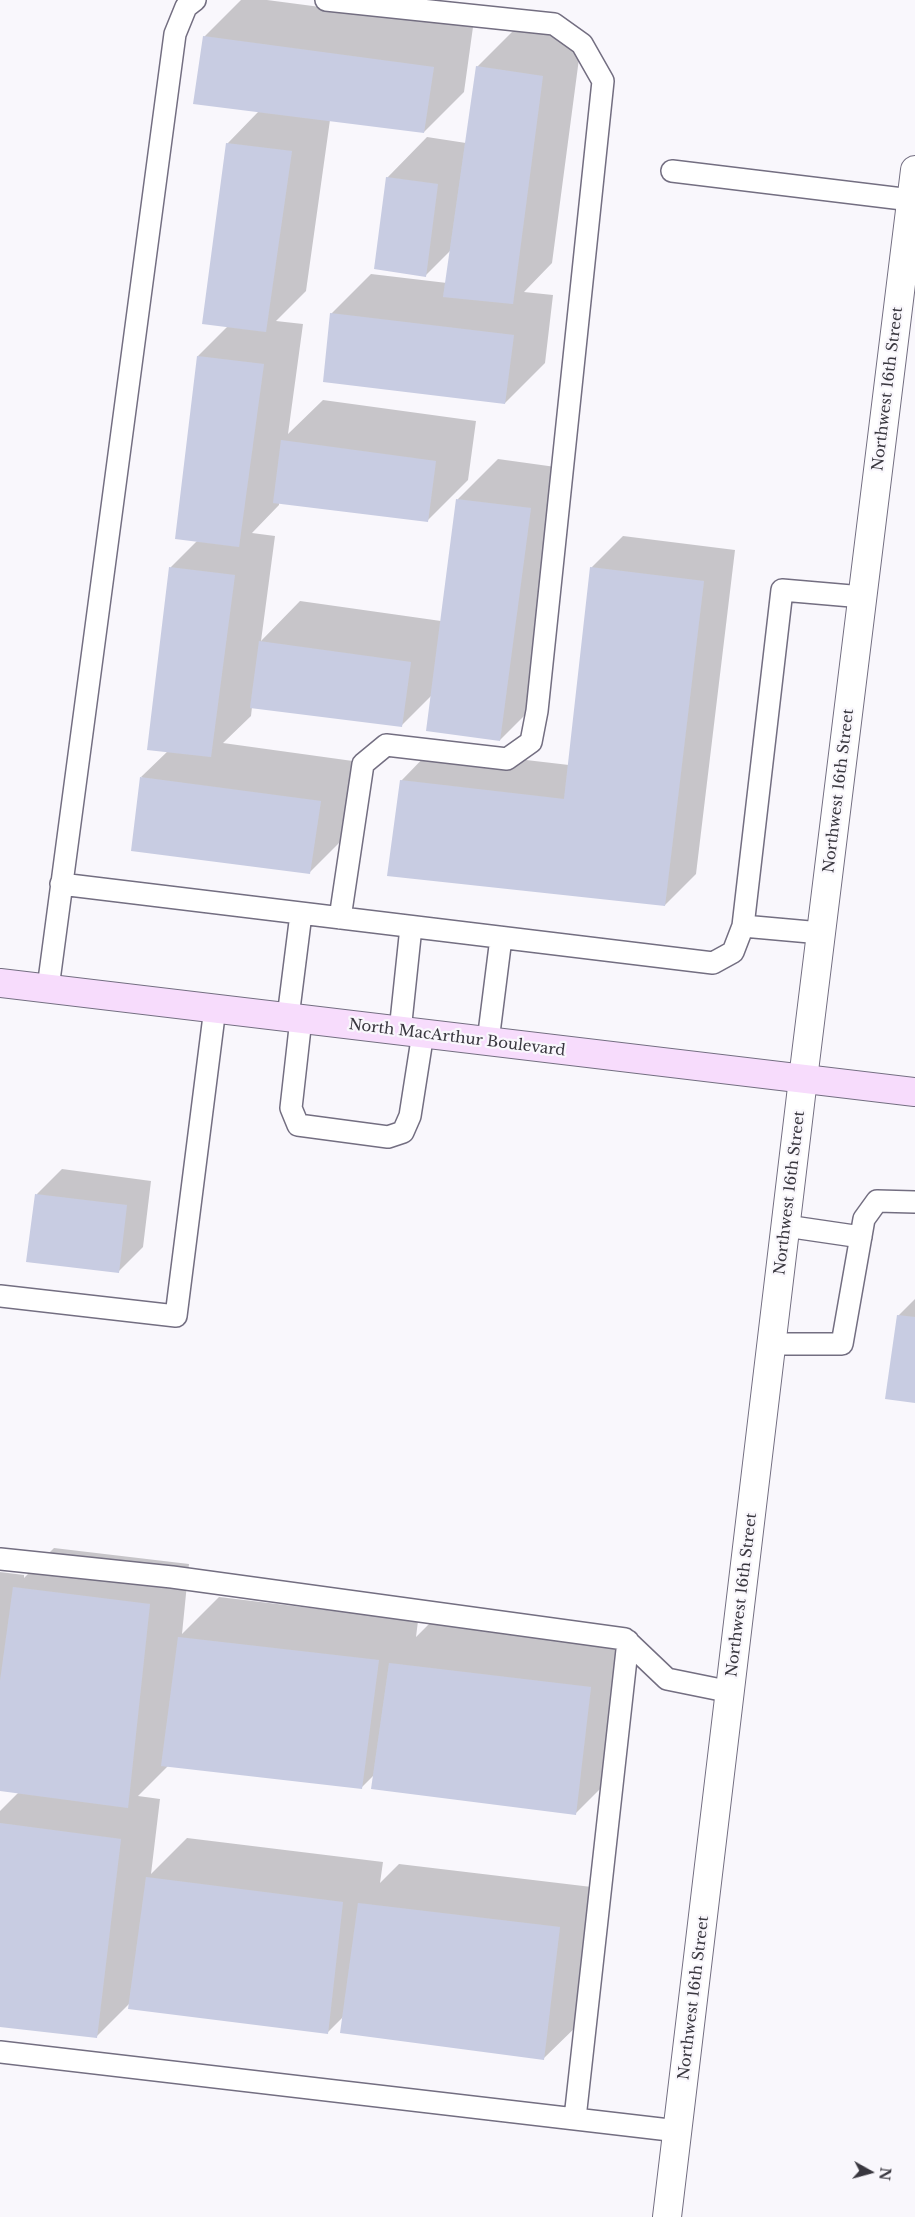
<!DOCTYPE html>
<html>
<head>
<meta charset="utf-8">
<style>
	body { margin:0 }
	#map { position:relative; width:915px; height:2217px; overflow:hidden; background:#f9f7fc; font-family:"Libre Baskerville",serif }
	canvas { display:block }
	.north { position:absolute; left:845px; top:2147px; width:50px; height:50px; -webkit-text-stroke:4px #f9f7fc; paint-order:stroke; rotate:97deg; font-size:14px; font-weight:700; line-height:20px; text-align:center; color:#39373f }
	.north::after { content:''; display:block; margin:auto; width:18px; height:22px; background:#39373f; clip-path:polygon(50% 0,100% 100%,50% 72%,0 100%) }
</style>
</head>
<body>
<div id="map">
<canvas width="915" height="2217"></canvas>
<div class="north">N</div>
</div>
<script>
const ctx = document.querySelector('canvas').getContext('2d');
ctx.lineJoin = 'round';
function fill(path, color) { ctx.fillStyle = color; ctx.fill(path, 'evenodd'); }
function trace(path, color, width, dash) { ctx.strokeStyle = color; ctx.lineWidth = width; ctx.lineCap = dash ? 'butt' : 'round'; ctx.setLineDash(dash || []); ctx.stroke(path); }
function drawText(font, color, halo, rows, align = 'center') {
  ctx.font = font + ' "Libre Baskerville",serif'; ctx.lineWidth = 4.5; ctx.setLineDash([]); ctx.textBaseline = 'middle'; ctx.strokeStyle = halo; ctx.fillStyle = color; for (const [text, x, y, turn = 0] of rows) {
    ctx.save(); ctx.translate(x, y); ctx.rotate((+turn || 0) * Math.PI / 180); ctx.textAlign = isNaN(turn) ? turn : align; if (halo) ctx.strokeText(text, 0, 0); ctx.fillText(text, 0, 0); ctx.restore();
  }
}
const shadow = new Path2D(`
	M241,0H267L473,27L464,92L424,132L330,120L306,291L276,321L303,324L288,434L323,400L476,421L468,480L428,520L279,502V505L252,533L275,536L261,641L300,601L441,621L458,499L498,459L570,469L540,700L500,740L432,695L402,725L252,707L251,716L223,743L360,762L350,832L309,873L141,777L168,751L171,567L198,540V356L228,326L227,144L259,111L204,37Z
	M517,27L582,36L552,263L524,292L553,295L545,363L505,403L331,314L371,274L447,283L451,250L425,276L387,178L427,137L466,143L477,67Z
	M623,536L735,550L696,874L665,905L401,781L432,749L569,765L591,568Z
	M62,1169L151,1181L143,1247L118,1272L28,1261L37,1194Z
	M915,1299V1402L898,1316Z
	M54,1548L189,1564L182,1634L219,1597L418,1621L416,1637L430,1623L631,1648L615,1774L575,1814L374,1775L361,1788L168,1766L138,1796L160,1799L151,1874L187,1838L383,1862L380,1883L399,1864L600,1888L584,2019L543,2059L343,2017L328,2032L131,2002L96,2037L0,2026V1811L19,1792L0,1789V1572L24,1575V1578Z`);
const building = new Path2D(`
	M203,36L434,67L424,133L193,104Z
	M476,66L543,76L513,304L443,297Z
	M226,143L292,151L266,332L202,324Z
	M386,177L438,184L426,277L374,269Z
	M330,313L514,335L505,404L323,382Z
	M197,356L264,364L239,547L175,539Z
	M281,440L436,461L428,522L273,503Z
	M456,499L531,508L500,741L426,731Z
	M169,567L235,575L211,757L147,750Z
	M590,567L704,581L665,906L387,876L400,780L564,799Z
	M259,641L411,662L402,727L250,708Z
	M140,777L321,801L310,874L131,851Z
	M35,1194L127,1205L119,1273L26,1262Z
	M897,1315L915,1317V1403L885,1399Z
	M13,1587L150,1604L128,1808L0,1791V1681Z
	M178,1637L379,1660L362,1789L161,1766Z
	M389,1663L591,1687L576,1815L371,1789Z
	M0,1823L121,1839L97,2038L0,2027Z
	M146,1877L343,1902L328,2034L128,2009Z
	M358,1903L560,1927L544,2060L340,2033Z`);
const service = new Path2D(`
	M326,0L554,24L582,44L603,81L537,711L531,742L507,759L386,745L363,764L340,918
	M672,171L911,200
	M61,884L713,963L733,952L743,926L821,933
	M743,926L782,590L863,597
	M48,988L175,34L186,7L195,0
	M288,1017L301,914
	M301,1019L291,1108L298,1125L388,1137L403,1132L410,1116L423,1033
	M400,1031L411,927
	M488,1041L501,938
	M786,1226L861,1237
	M0,1296L176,1316L215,1008
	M772,1344H842L864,1219L877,1201L915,1202
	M0,1559L172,1577L625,1639L667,1679L731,1692
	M0,2052L678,2131
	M575,2118L628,1641`);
const tertiary = new Path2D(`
	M667,2217L803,1079L915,170`);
const secondary = new Path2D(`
	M0,983L915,1092`);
const streetNames = [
	["Northwest 16th Street",888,389,-83],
	["Northwest 16th Street",839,791,-83],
	["North MacArthur Boulevard",457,1038,7],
	["Northwest 16th Street",790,1193,-83],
	["Northwest 16th Street",742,1595,-83],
	["Northwest 16th Street",694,1998,-83]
];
fill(shadow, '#0003');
fill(building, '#c8cce2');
trace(service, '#736e81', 24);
trace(tertiary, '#736e81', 30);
trace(secondary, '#736e81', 30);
trace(service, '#fff', 21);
trace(tertiary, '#fff', 28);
trace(secondary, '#f7dcfc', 28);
drawText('15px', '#39373f', '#f9f7fc', streetNames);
</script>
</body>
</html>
